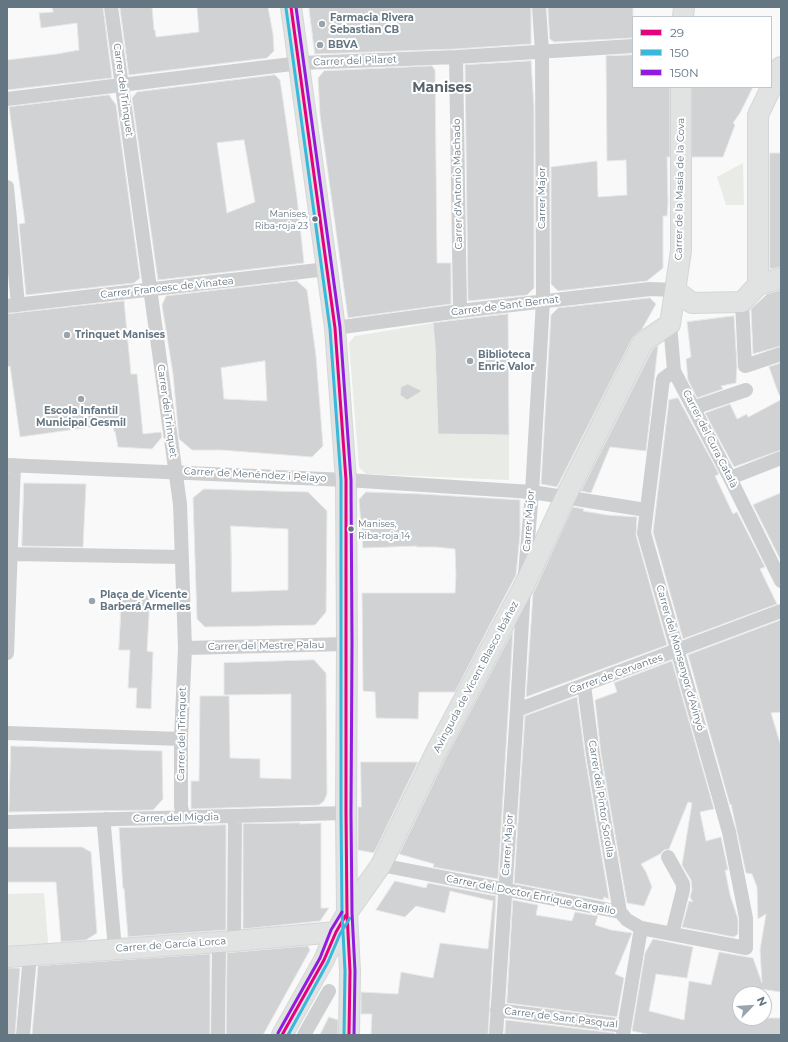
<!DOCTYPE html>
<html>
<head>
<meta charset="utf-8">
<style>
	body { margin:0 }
	#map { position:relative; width:788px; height:1042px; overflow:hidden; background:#f9f9f9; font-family:Montserrat,sans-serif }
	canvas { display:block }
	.frame { position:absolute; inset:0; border:8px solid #657683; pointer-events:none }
	.legend { position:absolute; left:632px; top:16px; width:140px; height:72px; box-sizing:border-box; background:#fff; border:1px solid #c1c8cd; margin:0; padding:5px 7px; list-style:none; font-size:12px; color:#657683 }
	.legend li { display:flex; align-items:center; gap:8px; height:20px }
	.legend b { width:20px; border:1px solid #c1c8cd }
	.north { position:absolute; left:732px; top:986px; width:40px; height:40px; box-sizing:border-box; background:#fff; border:1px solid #c1c8cd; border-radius:50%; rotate:65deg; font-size:11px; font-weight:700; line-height:16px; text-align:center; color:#657683 }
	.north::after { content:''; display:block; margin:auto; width:14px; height:18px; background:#99a4ac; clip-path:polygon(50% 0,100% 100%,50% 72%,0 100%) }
</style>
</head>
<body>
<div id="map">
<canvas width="788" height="1042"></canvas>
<div class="frame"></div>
<ul class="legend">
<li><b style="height:5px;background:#e5007d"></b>29</li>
<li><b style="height:5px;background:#38b8da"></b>150</li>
<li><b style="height:5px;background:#921be0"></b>150N</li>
</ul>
<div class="north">N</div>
</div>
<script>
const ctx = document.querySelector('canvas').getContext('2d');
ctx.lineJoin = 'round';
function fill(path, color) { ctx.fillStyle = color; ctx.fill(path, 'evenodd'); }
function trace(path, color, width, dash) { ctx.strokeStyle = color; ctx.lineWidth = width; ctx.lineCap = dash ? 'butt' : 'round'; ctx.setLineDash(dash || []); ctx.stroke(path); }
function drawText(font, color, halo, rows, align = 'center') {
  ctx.font = font + ' Montserrat,sans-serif'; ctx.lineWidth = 4; ctx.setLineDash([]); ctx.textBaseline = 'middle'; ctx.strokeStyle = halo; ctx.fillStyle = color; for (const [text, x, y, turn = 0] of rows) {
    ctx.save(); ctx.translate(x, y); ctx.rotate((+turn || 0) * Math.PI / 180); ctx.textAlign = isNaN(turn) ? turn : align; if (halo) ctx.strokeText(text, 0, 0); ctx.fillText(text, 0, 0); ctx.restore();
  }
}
const green = new Path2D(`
	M743,163L744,205H726L717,177Z
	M433,323L435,354L438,434L509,435V480L366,474L359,467L349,343L355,336Z
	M44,893L49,954L7,957V894Z`);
const building = new Path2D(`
	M52,7H103L112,78L7,90V60L57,54L79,50L77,23L41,28L39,13L53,12Z
	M120,7H152L154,30H155L156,37L199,32L197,7H268L273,34L274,51L267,58L129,75Z
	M309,7H531V44L456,49L315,54Z
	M548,7H633V38L554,42L550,39Z
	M633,55V87H670V157H667L668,203L667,216H663V268L647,281L558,291L551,284V167L597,161L598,197L627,195L626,160L607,161L606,56Z
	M531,61L534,107V288L527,295L468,301L465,65Z
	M432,66L435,70L437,263H451V304L348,318L320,115L318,78L324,71Z
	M275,75L280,80L283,100L297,198L304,263L158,280L132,98L137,92ZM244,140L255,202L227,213L217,143Z
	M692,87H753L740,113L733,123L735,125L723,157H692Z
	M109,95L116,105L140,278L134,283L26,295L19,224L25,223L9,107Z
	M770,153H781V267L770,269Z
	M297,281L307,290L316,356L323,446L312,457L221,450H192L179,439L173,374L162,305L166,296ZM265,361L267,401L224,399L221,368Z
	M781,290V346L753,354L751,309L767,294Z
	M650,298L656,304L642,329L633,337L557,487L541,484L551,315L558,308Z
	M124,301L131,374H137L143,434L161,432L162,437L152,449L118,447L115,431L114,432L113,424L20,437L10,366L7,367V314Z
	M508,314L509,435L438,434L435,346L433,323Z
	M734,316L737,366L736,383L721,386L723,389L697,398L688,380L686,359L691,357L687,322Z
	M657,346H658L646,451L610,447L591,493L581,491L652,350Z
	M781,363V395H779L769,367Z
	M408,384L422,391L407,400L400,395L401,387Z
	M678,398L719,474L715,476L733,514L737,512L765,567L760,569L777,604L683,639L653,532L669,400Z
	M781,400V450L734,467L705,413L730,404L737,419L747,414L748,417Z
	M24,483L86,484L83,547L22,546Z
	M204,489L308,492L327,511L326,612L315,625L205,627L197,619L193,498ZM231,526L288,529V590L232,592Z
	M366,492L421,494L520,500V534L516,575L455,692H419L418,719L376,718L375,692L363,691L362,593H455L456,575L455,549L436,547H416L417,546L363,548L359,500Z
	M781,493V561L753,505Z
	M573,507L584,509L583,511L607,515L637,517L636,535L667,645L526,697L533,594Z
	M122,594L150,595L147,651L153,652L151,709L136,708L137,688H128L130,650H119Z
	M781,620V712L771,713L781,746V992L753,988L752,994H740V1018H781V1035H651L632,1031L645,953L653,939L693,947L687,978L656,974L649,1011L684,1020L689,981L711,985L719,952L753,958L762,983L760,950L766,914L758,919L757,887L752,874L746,873L731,804L730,805L688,655Z
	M513,631L498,879L433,867L434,864L399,854L445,759Z
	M314,660L326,673L327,794L324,801L319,805L191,809V781H199L200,696H229L230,758L260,759V778L291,779V694L224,695V663Z
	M672,661L714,809L700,812L706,841L721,837L728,870H725L730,895L738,919V934L734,937L682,927L689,901L693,902L690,897L692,890L691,880L682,865L692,803L688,802L669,849L664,850L660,854L641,864L646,872L652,887L644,906L627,903L601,754L595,700L617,692L614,683Z
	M577,697L585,756L609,899L604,897L603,900L514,883L525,716Z
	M11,746L162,751L163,799L153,810L9,812Z
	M361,762H418L374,853L358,850V807H361Z
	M300,823L299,824L321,823V908H329L320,921L243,929V824Z
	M226,825V930L128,937L124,888L123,889L119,828Z
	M7,847H82L91,852L97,933L86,940L61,942L56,882H7Z
	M395,881L426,888L428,883L496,896L488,1035H371L372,1014H361V992L398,994L401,972L433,978L440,943L488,949L493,901L450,891L445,913L416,906L405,917L376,910Z
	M513,900L538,905L536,915L572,921L575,912L598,916L595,925L611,930L632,933L615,974L624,978L617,1017L507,1003Z
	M308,946L310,950L263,1035H226L227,953Z
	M210,954V1035H32L38,966Z
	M7,968H20L15,1035H7Z
	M329,1017L338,1020V1035H320Z
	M506,1020L615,1033V1035H505Z`);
const street = new Path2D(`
	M111,7L180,504L185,648L181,739V806L183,817
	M456,57L460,311
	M7,99L300,63L456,57L633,46
	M7,187L18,305
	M742,302L745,366L781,354
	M7,306L327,269
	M670,324L674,371L730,478L781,581
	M335,328L460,311L650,289L675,290
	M693,408L746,390
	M7,465L346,480L532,492L646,510
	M730,478L781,458
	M12,554L182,557
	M185,648L347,644
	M7,653L14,465
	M584,685L593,755L620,912
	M517,710L781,611
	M7,733L181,739
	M106,819L104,826L115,949
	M7,822L346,813
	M668,857L683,884V890L672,934
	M381,865L620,912L627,920L641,928L746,948V918L729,832L644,533L663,379L674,371
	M234,941L235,816
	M497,1010L624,1026
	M23,1035L30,955
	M218,1035L219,942
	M304,1035L329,991
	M496,1035L517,710L524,586L532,492L543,301L542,52L539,7
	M623,1035L641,928`);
const secondary = new Path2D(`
	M291,7L335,328L346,480L347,644L346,813L347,913L350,971L349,1035
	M683,17L684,7
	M758,285V115L781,67
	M675,290L692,303L742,302L758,285L781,278
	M7,957L234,941L336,932
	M282,1035L324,960L336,932L347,913L381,865L435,754L524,586L565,498L643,342L670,324L681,251V87`);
const bus1 = new Path2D(`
	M291,7L335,328L346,480V813L347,913L350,971L349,1035
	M282,1035L324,960L336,932L346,915`);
const bus2 = new Path2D(`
	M286,8L330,329L341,480V813L342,913L345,971L344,1035
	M288,1035L328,962L340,934L350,918`);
const bus3 = new Path2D(`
	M296,7L340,327L351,480L352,644L351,813L352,913L355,971L354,1035
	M278,1033L320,958L331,930L342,912`);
const markers = [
	[322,24,4,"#99a4ac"],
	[320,45,4,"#99a4ac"],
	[315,219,3.5,"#657683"],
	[67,335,4,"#99a4ac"],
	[470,361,4,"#99a4ac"],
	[81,399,4,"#99a4ac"],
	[351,529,3.5,"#657683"],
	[92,601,4,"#99a4ac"]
];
const busNames = [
	["Manises,",308,214],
	["Riba-roja 23",308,226],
	["Manises,",358,524,"left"],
	["Riba-roja 14",358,536,"left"]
];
const poiNames = [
	["Farmacia Rivera",330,18],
	["Sebastian CB",330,30],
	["BBVA",328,45],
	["Trinquet Manises",75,335],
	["Biblioteca",478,355],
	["Enric Valor",478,367],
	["Escola Infantil",81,411,"center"],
	["Municipal Gesmil",81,423,"center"],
	["Plaça de Vicente",100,595],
	["Barberá Armelles",100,607]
];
const streetNames = [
	["Carrer del Pilaret",355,61,-2],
	["Carrer del Trinquet",123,90,82],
	["Carrer d'Antonio Machado",458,184,-91],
	["Carrer de la Masia de la Cova",680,189,-89],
	["Carrer Major",542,198,-90],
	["Carrer Francesc de Vinatea",167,288,-6],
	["Carrer de Sant Bernat",505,306,-7],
	["Carrer del Trinquet",167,411,82],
	["Carrer del Cura Català",710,439,63],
	["Carrer de Menéndez i Pelayo",255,475,3],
	["Carrer Major",529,521,-86],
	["Carrer del Mestre Palau",266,646,-1],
	["Carrer del Monsenyor d'Avinyó",680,658,74],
	["Carrer de Cervantes",616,674,-20],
	["Avinguda de Vicent Blasco Ibáñez",476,677,-62],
	["Carrer del Trinquet",182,734,-89],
	["Carrer del Pintor Sorolla",601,799,81],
	["Carrer del Migdia",176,818,-1],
	["Carrer Major",508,845,-86],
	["Carrer del Doctor Enrique Gargallo",531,895,11],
	["Carrer de García Lorca",171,945,-4],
	["Carrer de Sant Pasqual",561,1018,7]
];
const districtNames = [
	["Manises",442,88]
];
fill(green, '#e8ebe6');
fill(building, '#d0d2d3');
trace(building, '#e8e8e8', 1);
trace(secondary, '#d5d6d7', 22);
trace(street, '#cecfd0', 14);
trace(secondary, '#e1e2e2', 20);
trace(bus1, '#e5007d', 3);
trace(bus2, '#38b8da', 3);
trace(bus3, '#921be0', 3);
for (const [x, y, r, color] of markers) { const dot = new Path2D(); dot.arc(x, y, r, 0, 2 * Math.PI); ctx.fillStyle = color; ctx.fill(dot); trace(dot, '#fff', 1.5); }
drawText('9px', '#657683', '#fff', busNames, 'right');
drawText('bold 10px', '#657683', '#fff', poiNames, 'left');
drawText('10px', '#657683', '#fff', streetNames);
drawText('bold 14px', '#57646e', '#fff', districtNames);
</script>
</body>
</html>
